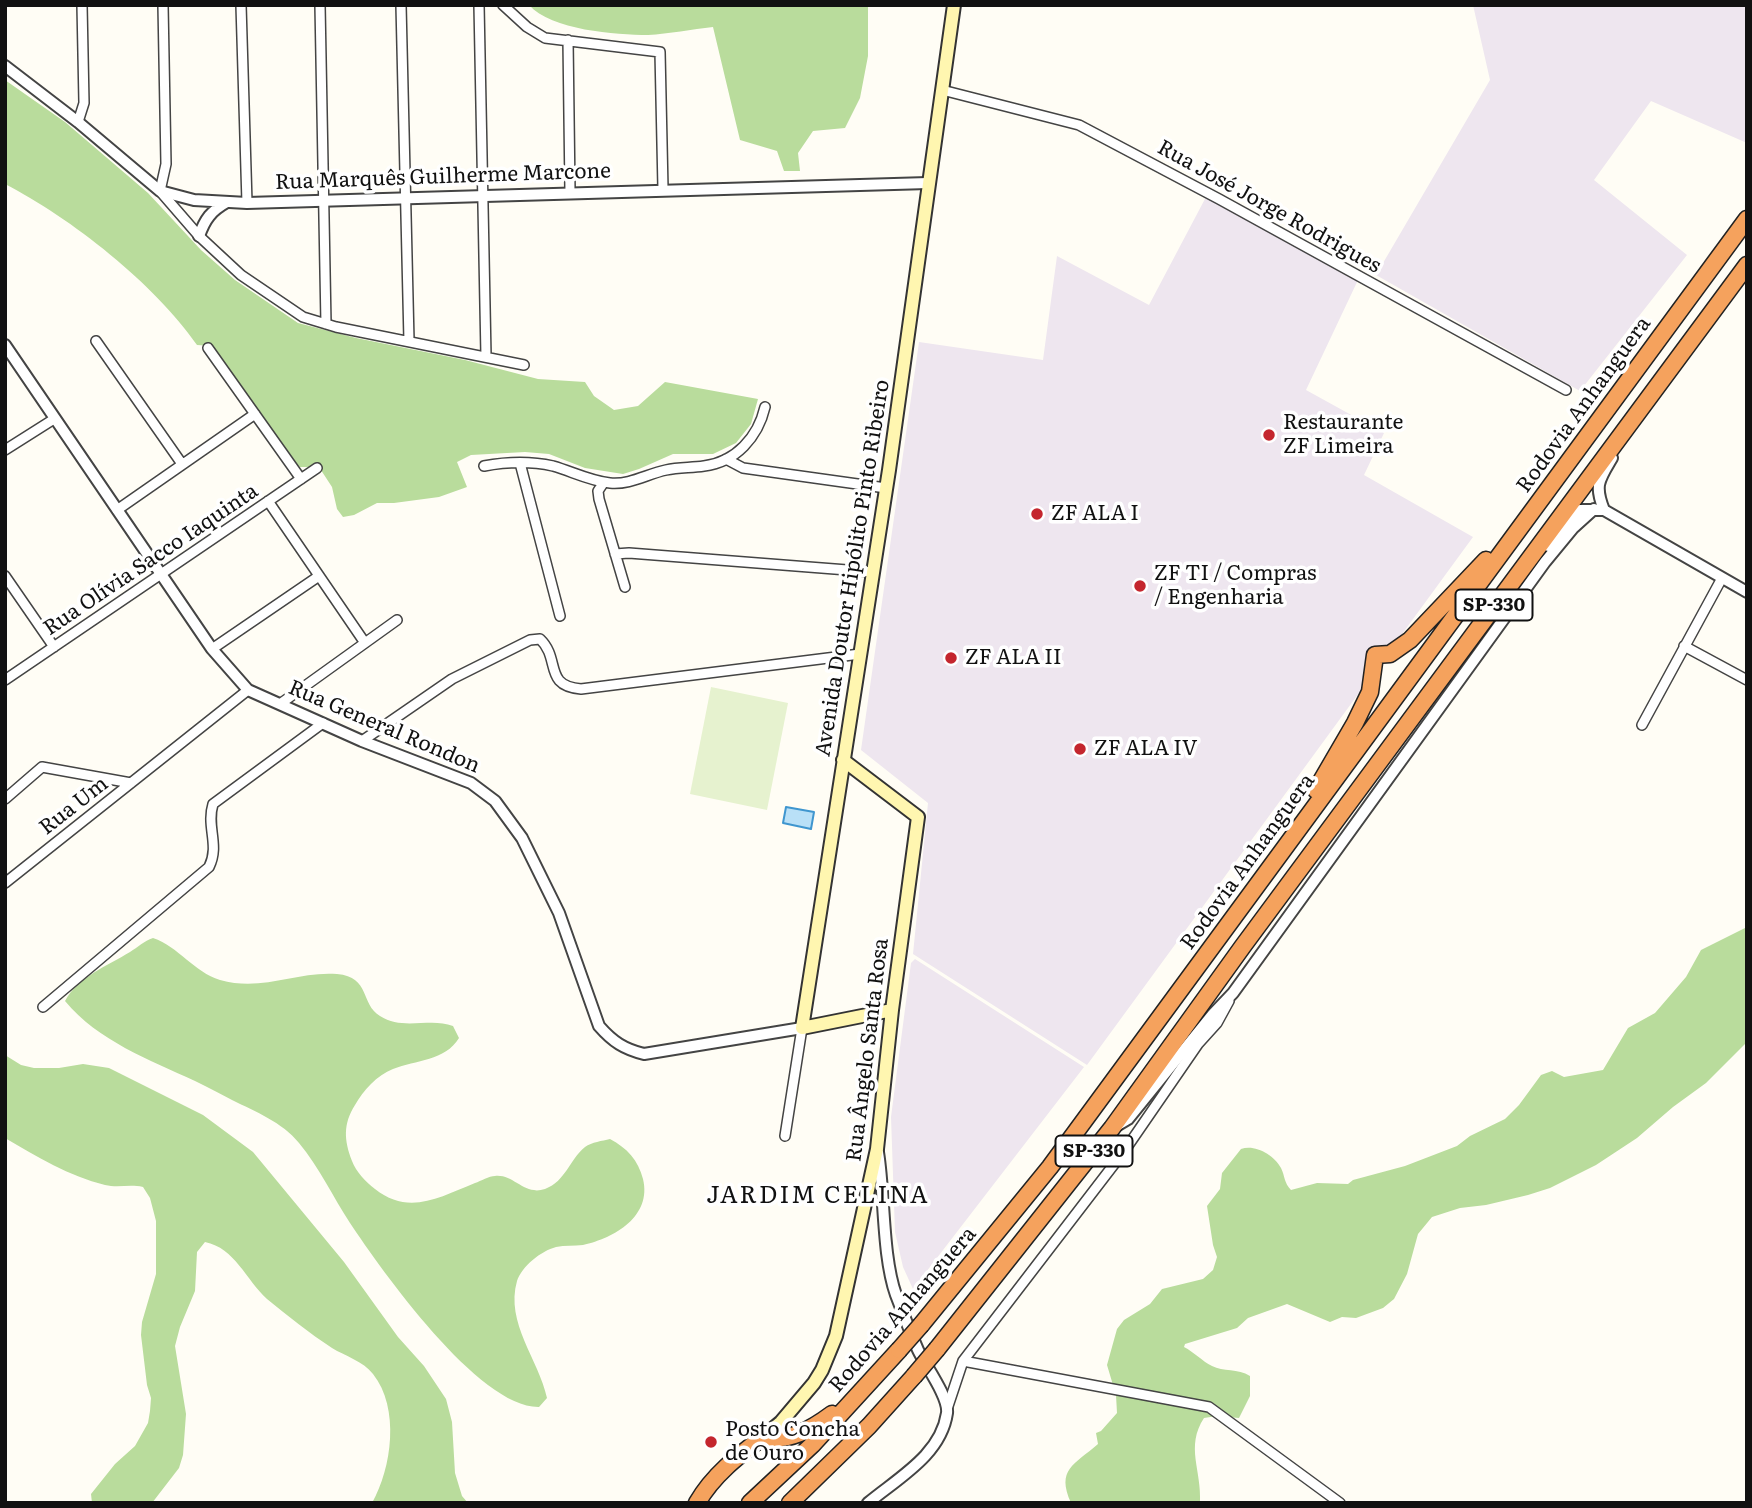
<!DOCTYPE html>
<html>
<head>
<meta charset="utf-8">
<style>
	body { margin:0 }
	#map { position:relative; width:1752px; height:1508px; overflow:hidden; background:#fffdf5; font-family:Literata,serif }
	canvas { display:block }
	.frame { position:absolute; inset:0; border:7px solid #111; pointer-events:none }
</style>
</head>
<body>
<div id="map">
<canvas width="1752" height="1508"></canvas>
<div class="frame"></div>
</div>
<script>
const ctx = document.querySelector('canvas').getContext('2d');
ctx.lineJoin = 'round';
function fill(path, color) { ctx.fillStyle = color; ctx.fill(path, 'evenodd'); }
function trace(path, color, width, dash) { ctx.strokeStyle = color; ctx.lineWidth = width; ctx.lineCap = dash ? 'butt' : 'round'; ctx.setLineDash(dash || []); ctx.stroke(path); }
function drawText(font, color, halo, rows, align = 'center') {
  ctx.font = font + ' Literata,serif'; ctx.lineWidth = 7; ctx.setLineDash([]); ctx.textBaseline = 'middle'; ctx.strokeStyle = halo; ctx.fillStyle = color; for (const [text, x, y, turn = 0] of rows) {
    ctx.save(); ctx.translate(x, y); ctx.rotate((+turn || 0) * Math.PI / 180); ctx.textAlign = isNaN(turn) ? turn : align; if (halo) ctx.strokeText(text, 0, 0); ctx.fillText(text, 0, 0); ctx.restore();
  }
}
const industrial = new Path2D(`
	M1473,5H1747V143L1651,101L1594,180L1687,255L1580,391L1376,275L1490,80Z
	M1206,197L1358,280L1306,390L1384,433L1364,475L1473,537L1087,1065L913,954L928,803L861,750L919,342L1043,360L1057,256L1149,305Z
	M915,959L1084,1067L913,1289L903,1267L895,1232L891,1117L911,963Z`);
const forest = new Path2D(`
	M529,5H868V56L860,98L845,128L813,131L798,153L800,171H784L777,151L740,140L713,27C692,29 669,34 648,35C616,35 551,30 529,5Z
	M5,80L65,122L148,193L201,250L235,280L298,323L356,338L465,360L538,379L585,382L594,396L614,410L638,406L665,382L758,399L751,424L736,443L713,454H673L639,469L623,474L585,468L549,454L525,452L471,455L457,462L467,487L439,497L394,503H377L354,515L343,517L337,509L332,487L317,464L310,467H300L295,462L213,346L197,345C155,284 71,218 5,184Z
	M1747,927V1042L1706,1083L1673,1107L1637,1138L1596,1165L1550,1188L1528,1195L1486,1205L1460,1208L1432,1217L1418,1234L1407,1274L1394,1299L1383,1308L1356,1318L1342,1317L1330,1322L1287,1304L1248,1318L1237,1328L1185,1344L1184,1347C1194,1352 1202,1361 1212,1366C1223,1372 1238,1368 1250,1376V1396L1239,1418L1217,1416L1204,1418C1185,1447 1202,1470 1200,1503H1071C1056,1469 1074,1465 1098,1444L1096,1433L1101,1431L1117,1413L1116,1395L1107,1365L1117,1329L1124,1320L1150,1304L1162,1289L1203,1279L1213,1270L1217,1257L1213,1245L1207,1206L1220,1189L1222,1173L1241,1149C1255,1144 1274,1155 1281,1168C1285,1176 1284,1183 1291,1190L1317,1183L1348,1184L1353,1180L1405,1166L1457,1146L1470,1136L1505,1119L1519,1105L1541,1075L1552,1071L1564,1077L1603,1070L1628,1028L1655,1013L1686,977L1701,950Z
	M153,938C179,947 194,972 220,980C263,992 296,971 337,974C371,977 360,1004 380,1016C403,1031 430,1017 453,1026L459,1038C445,1061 416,1060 393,1069C377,1075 363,1091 355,1105C343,1124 344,1140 352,1161C356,1172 366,1182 375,1189C409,1216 440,1197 475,1183C481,1181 489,1176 495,1176C514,1174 524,1196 545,1189C566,1181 569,1160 585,1147C592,1142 602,1141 610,1139C627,1148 638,1160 643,1179C652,1216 615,1238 583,1245C574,1246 565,1245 556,1247C541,1251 522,1266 517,1281C505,1323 539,1360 547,1398L539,1407C479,1408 382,1271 350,1223C333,1197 319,1167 299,1143C282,1122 256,1112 232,1100C220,1094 208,1087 195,1081C150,1060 98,1041 65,1001C78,977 107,966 130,952C138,947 144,941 153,938Z
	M5,1055L21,1065L34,1068H59L83,1064L109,1068L203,1115L253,1152L344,1262L398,1337L424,1366L446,1399L452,1422L455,1473L462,1496L468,1503H372C392,1468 400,1408 373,1374C363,1361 345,1356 332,1348C309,1333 288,1316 267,1299C246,1280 235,1248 205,1242L197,1252L195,1291L180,1327L175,1346L186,1414L183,1455L179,1468L152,1503H92L91,1494L115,1464L135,1446L148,1423L150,1411L151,1398L147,1385L141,1335L142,1322L156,1274V1221L150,1198L143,1187C130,1184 118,1188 105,1185C69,1176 37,1157 5,1138Z`);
const pitch = new Path2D(`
	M711,687L788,703L767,810L690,794Z`);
const water = new Path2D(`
	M786,807L814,812L811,829L783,823Z`);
const minor = new Path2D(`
	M163,5L166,164L160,191L199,236L241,275L303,317L336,327L524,365
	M241,5L247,203
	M320,5L326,324
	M401,5L409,341
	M479,5L486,356
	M503,5L527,27L545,38L660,52L663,189
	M568,40L570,192
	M942,90L1079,125L1219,199L1566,390
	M78,122L84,103L82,5
	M96,341L182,464
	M208,348L301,479
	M5,450L54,419
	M726,459L743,468L886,488
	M520,463L560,616
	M484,466C506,462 530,461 553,466C571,471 590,481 610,483C630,485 647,474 666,470C679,467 691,468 704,466C736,462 758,437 765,407
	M604,482L598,491L599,499L625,587
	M268,501L365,643
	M117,510L255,414
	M615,554L629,553L873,572
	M5,576L54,647
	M1684,646L1747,680
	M212,649L319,576
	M5,680L317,468
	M280,704L397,620
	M1642,725L1722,578
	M362,741L452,679L530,640L540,639C561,659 543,686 581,689L860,654
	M5,799L42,767L131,783
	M5,883L248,690
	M43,1007L209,867C220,845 206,827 213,804L323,723
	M785,1136L802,1028
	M963,1361L1209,1407L1340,1503
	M947,1409L963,1361L1125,1150L1198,1044L1217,1023L1229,1001`);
const tertiary = new Path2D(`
	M5,66L78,122L160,191L194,200L247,203L928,183
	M199,236C205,219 211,211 227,202
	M5,345L212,649L248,690L362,741L471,783L495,801L522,838L559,913L599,1026C613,1042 624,1049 644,1054L802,1028
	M1604,510C1594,485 1599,480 1612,458
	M1548,546L1576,512L1580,510H1604L1747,592
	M1118,1125L1128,1119L1213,1014L1233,993L1545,562L1573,528L1594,509
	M868,1503C898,1478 941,1455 947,1413C949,1397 925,1365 918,1350C910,1332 903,1313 896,1295C882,1255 885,1196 878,1152`);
const secondary = new Path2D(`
	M892,1010L802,1028L889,470L954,5
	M763,1437L781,1422L814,1383L822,1370L836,1336L877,1149L892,1010L918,817L843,760`);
const motorway = new Path2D(`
	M1316,790L1355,723L1370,692L1375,655L1390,654L1410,640L1486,560
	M921,1325L1050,1167L1747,219
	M937,1349L1112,1128L1243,946L1747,265
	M697,1503C713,1475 738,1456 763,1437C788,1443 812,1429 832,1414
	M750,1503L812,1445L899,1350
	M790,1503L869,1426L914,1376`);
const motorwayBridge = new Path2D(`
	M899,1350L921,1325
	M914,1376L937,1349`);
const markers = [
	[1269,435,7,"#c4262e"],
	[1037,514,7,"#c4262e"],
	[1140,586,7,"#c4262e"],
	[951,658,7,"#c4262e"],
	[1080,749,7,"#c4262e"],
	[711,1442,7,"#c4262e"]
];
const shields = [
	[1494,605,77],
	[1094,1151,77]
];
const shieldNames = [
	["SP-330",1494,605],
	["SP-330",1094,1151]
];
const streetNames = [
	["Rua Marquês Guilherme Marcone",443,177,-2],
	["Rua José Jorge Rodrigues",1269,207,29],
	["Rodovia Anhanguera",1584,405,-54],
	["Rua Olívia Sacco Iaquinta",151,560,-34],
	["Avenida Doutor Hipólito Pinto Ribeiro",853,568,-81],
	["Rua General Rondon",384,727,23],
	["Rua Um",74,806,-38],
	["Rodovia Anhanguera",1248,862,-54],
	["Rua Ângelo Santa Rosa",868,1050,-83],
	["Rodovia Anhanguera",903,1310,-49]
];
const poiNames = [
	["Restaurante",1283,423],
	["ZF Limeira",1283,447],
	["ZF ALA I",1051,514],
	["ZF TI / Compras",1154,574],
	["/ Engenharia",1154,598],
	["ZF ALA II",965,658],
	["ZF ALA IV",1094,749],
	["Posto Concha",725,1430],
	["de Ouro",725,1454]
];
const quarterNames = [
	["JARDIM CELINA",818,1196]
];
fill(industrial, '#eee6ef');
fill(forest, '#b9dc9c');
fill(pitch, '#e6f2cf');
fill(water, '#b9e0f7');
trace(water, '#3f96cf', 2);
trace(minor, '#444', 12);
trace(tertiary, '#444', 14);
trace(secondary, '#333', 16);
trace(motorway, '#222', 19);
trace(minor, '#fff', 9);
trace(tertiary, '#fff', 10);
trace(secondary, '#fff6b0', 12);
trace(motorway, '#f5a25d', 16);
trace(motorwayBridge, '#222', 19, []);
trace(motorwayBridge, '#f5a25d', 16);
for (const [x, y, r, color] of markers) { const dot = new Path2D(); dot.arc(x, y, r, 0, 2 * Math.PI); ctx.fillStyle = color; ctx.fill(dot); trace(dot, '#fff', 2.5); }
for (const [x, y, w] of shields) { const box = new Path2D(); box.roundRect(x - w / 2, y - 15.5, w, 31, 5); ctx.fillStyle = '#fff'; ctx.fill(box); trace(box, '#111', 2); }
drawText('bold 19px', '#111', null, shieldNames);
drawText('21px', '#111', '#fff', streetNames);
drawText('21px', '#111', '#fff', poiNames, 'left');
ctx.letterSpacing = '2px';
drawText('24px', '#111', '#fff', quarterNames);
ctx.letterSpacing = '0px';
</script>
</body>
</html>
